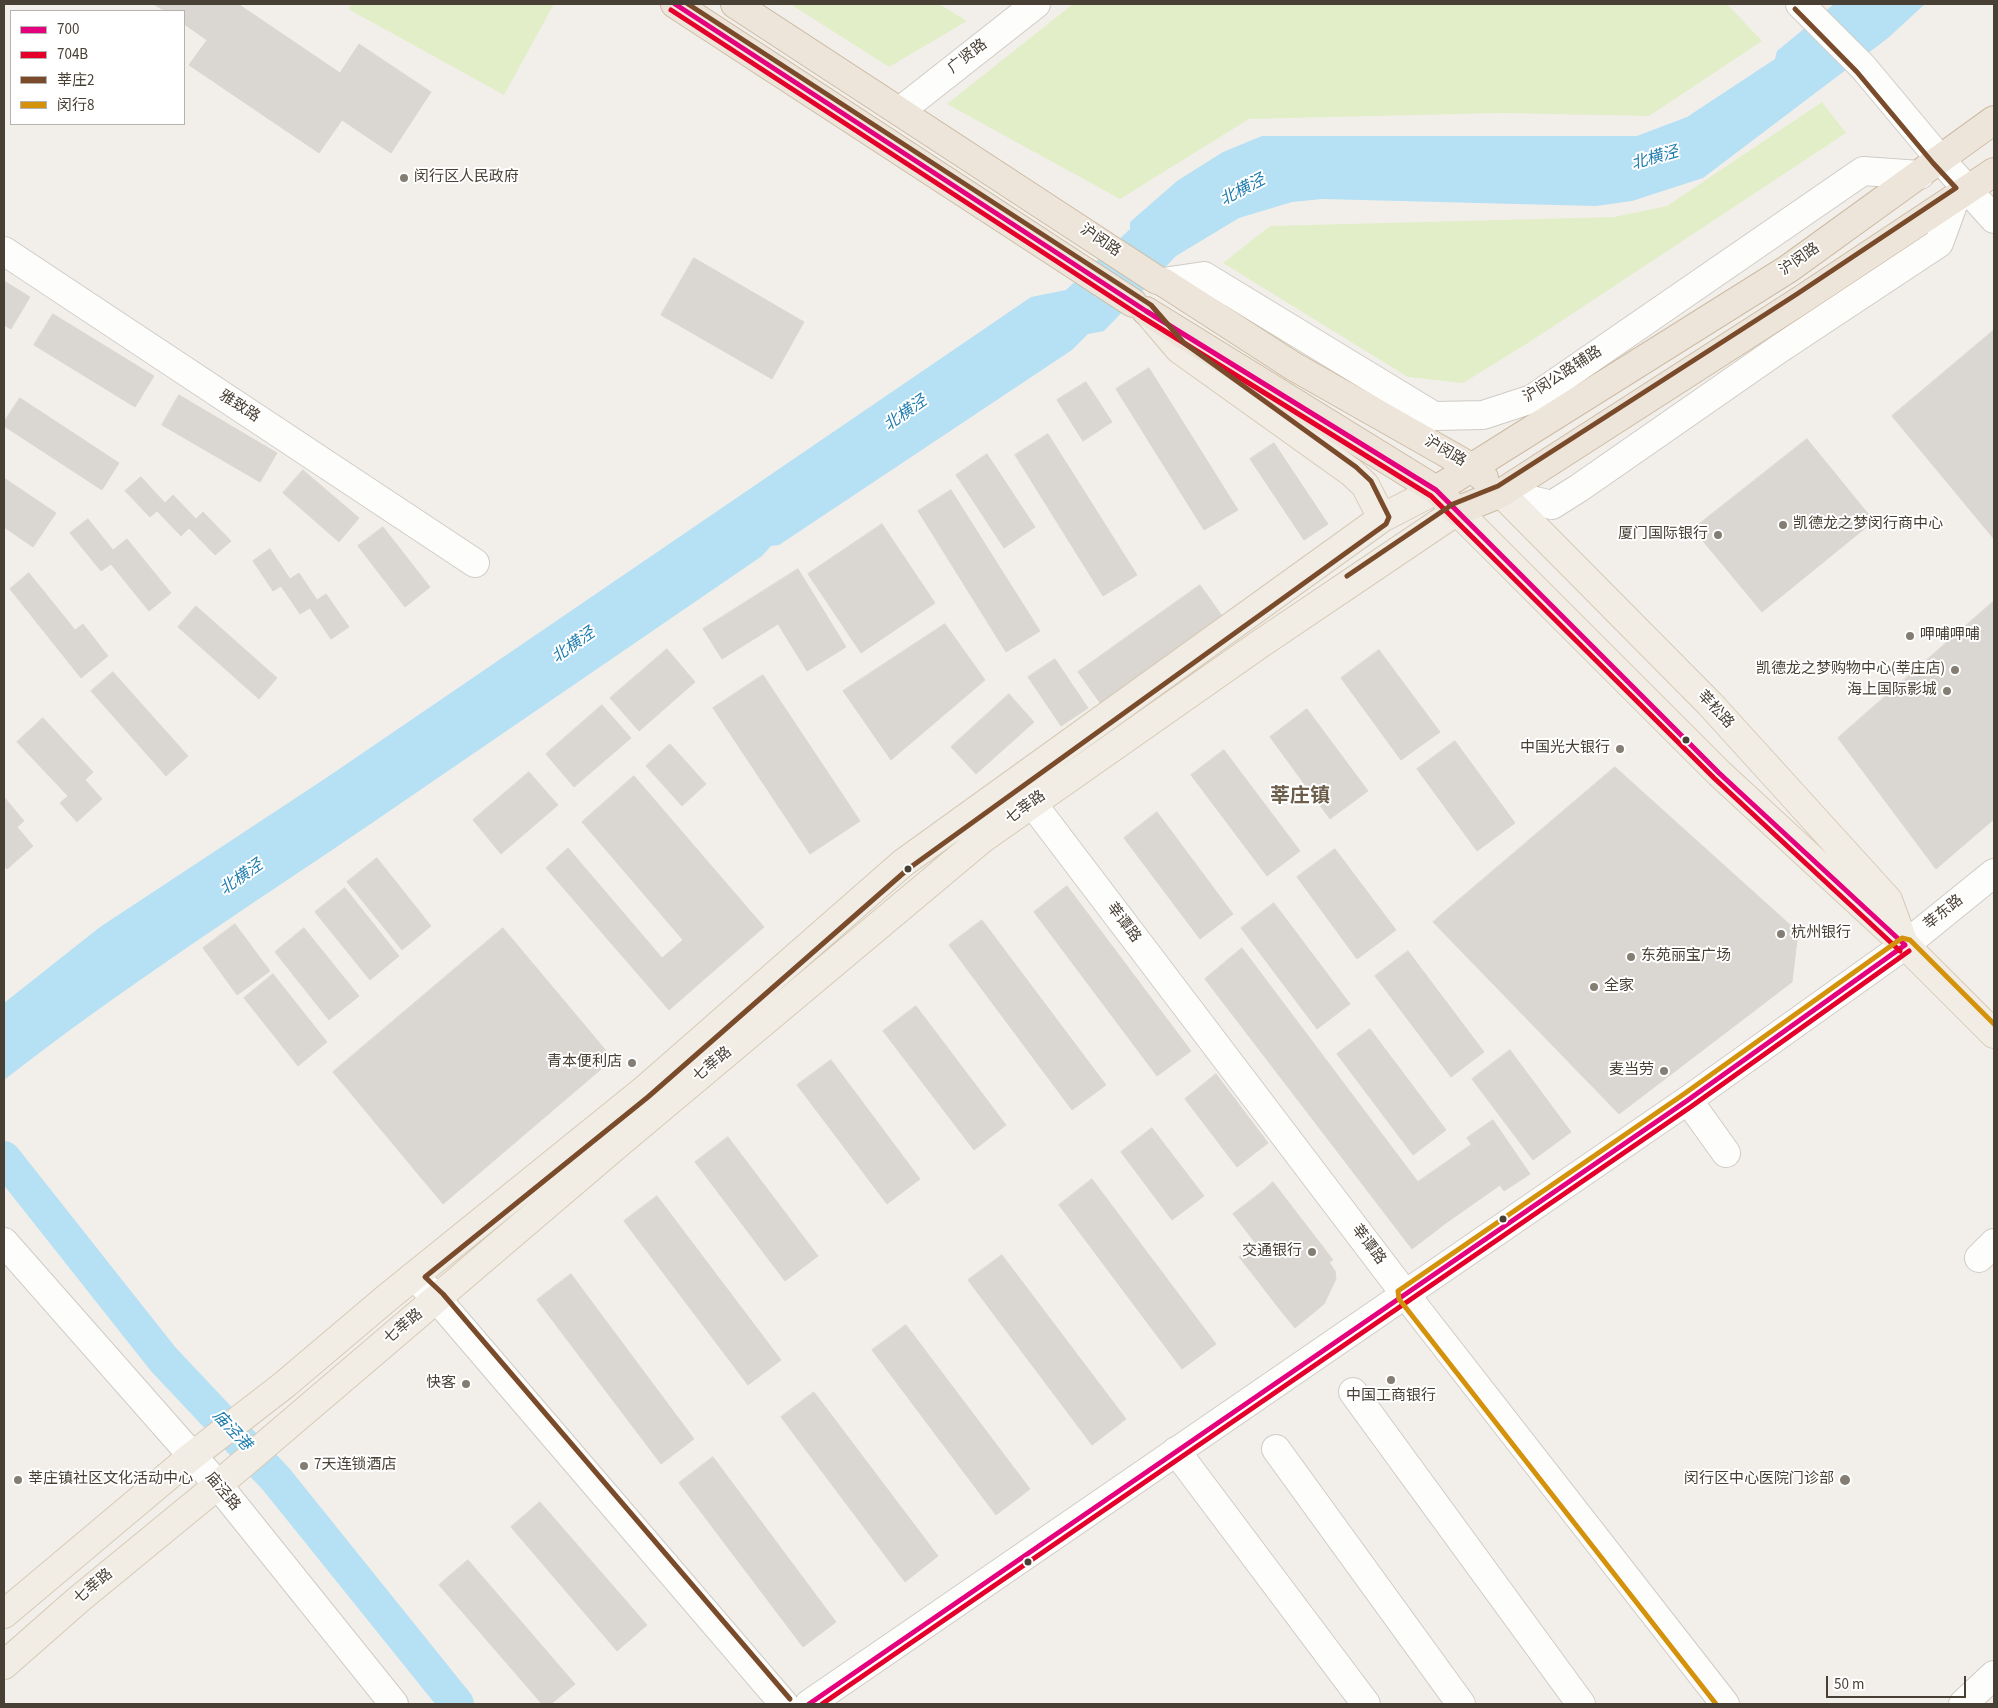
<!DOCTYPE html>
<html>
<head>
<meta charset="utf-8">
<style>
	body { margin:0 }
	#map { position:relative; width:1998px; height:1708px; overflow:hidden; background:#f2efea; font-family:"Source Sans 3","Noto Sans SC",sans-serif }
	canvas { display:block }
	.frame { position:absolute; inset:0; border:5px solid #494035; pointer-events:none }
	.legend { position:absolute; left:10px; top:10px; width:175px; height:115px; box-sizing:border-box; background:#fff; border:1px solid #b6b3ae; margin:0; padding:6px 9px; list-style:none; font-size:15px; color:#494035 }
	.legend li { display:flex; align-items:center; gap:10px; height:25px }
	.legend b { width:25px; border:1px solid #b6b3ae }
	.scale { position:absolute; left:1826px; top:1676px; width:140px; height:22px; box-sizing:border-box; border:2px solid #494035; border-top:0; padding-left:6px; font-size:15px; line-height:18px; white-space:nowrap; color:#494035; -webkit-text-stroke:4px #fff; paint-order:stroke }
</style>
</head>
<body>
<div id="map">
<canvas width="1998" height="1708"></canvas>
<div class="frame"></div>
<ul class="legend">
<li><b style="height:6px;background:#e5007d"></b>700</li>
<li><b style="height:6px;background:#e4002b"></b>704B</li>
<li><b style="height:6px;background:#7a4b2a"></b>莘庄2</li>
<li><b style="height:6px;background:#d4920b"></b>闵行8</li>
</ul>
<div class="scale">50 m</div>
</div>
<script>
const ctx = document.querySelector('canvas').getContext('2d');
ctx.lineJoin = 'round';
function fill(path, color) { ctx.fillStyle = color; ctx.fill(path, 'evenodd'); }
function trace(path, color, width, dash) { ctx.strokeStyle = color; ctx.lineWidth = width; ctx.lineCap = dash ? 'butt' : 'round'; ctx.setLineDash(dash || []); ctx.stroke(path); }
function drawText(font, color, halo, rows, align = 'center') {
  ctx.font = font + ' "Source Sans 3","Noto Sans SC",sans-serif'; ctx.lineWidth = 4; ctx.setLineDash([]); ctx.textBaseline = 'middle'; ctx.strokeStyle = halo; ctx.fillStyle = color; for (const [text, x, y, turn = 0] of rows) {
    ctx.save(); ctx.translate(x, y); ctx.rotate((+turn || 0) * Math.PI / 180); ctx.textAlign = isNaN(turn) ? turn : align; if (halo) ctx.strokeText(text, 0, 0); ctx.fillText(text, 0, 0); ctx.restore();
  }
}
const green = new Path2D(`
	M351,4H554L504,95L348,9Z
	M790,4H939L967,21L889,67Z
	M1073,4H1727L1762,41L1649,116L1501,113L1249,119L1120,199L947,104Z
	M1822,102L1846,133L1531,341L1463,383L1408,377L1223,263L1270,226L1614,217L1667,206Z`);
const water = new Path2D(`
	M1834,4H1925L1888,38L1703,178L1632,201L1596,206L1322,199L1292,202L1239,218L1176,256L1104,331L1088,334L1072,350L779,545L771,546L762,556C632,645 502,734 372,823C248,907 122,988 4,1080V1003L100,927L326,778L1031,297L1066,290L1130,229V222L1177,181L1223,152L1262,136H1637L1687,117L1775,59L1777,51Z`);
const river = new Path2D(`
	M4,1158L163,1359L276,1479L457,1704`);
const building = new Path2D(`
	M154,4H238L340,73L359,44L431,92L391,153L342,120L319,153L189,65L207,40L184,24V11H165Z
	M694,258L804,322L772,379L661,315Z
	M4,281L30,297L11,329L4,325Z
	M53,314L154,376L135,407L34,345Z
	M1994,330V539L1892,416Z
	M1149,368L1238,510L1204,530L1116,389Z
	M1086,382L1112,422L1083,441L1057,400Z
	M179,395L277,453L260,482L162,425Z
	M20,398L119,463L102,490L4,426V422Z
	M1048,434L1137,575L1103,596L1015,455Z
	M1807,439L1874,521L1762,612L1693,529Z
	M1274,443L1328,524L1304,540L1250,459Z
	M987,454L1035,527L1004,548L956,475Z
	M303,470L359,518L339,542L283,493Z
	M141,477L165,503L173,495L196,519L203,512L231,541L215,555L189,528L181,536L157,511L150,517L125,491Z
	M4,478L56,513L33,547L4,527Z
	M951,490L1040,631L1006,652L918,511Z
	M88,519L113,550L127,539L171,593L149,611L111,564L101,571L70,533Z
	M882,524L935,603L861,653L808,574Z
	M383,527L430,587L405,607L358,546Z
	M270,549L290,579L299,573L317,600L326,594L349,627L331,639L310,608L300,614L281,586L273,591L253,561Z
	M798,569L846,647L807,671L778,624L722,659L703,629Z
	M29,573L75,630L83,624L108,656L81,678L10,589Z
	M1200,585L1225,620L1103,707L1078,672Z
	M1994,601V819L1936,869L1838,738Z
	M196,606L277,678L259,699L178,627Z
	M945,624L985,680L891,760L843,691Z
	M667,649L695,682L639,731L610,698Z
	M1379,650L1440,732L1401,760L1341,678Z
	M1055,659L1088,708L1061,726L1028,677Z
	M113,672L188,756L166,776L91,691Z
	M763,675L860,821L810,854L713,708Z
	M1009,694L1034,722L976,774L951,747Z
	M602,705L631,738L574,787L546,754Z
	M1307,709L1368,791L1330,819L1270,737Z
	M43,718L93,772L85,780L102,799L77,822L60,803L68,796L17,742Z
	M1455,741L1515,823L1477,851L1417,769Z
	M670,744L706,784L682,806L646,766Z
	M1224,750L1300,851L1267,876L1191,775Z
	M1615,767L1798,932L1792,982L1619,1114L1433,922Z
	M529,772L558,805L501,854L473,820Z
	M634,776L764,927L669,1010L546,868L568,848L662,958L683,940L582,822Z
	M4,797L24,821L17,827L33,846L7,869L4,864Z
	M1157,812L1233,914L1200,939L1124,838Z
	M1335,849L1396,930L1357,959L1297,877Z
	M377,858L431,926L402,950L347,882Z
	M1067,886L1191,1051L1157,1076L1034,912Z
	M345,888L399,956L370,980L315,912Z
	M1274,903L1350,1004L1317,1029L1241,928Z
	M982,920L1106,1085L1072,1110L949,945Z
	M235,924L270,971L237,995L203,948Z
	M304,928L359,996L329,1020L275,952Z
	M503,928L613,1059L443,1204L333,1072Z
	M1242,948L1418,1182L1446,1223L1412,1249L1205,979Z
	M1408,951L1484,1052L1451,1077L1375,976Z
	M273,974L327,1042L298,1066L244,998Z
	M916,1006L1006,1125L974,1150L883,1031Z
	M1370,1029L1446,1130L1413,1155L1337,1054Z
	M1510,1050L1571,1132L1533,1160L1472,1079Z
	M831,1060L920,1179L887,1204L797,1085Z
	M1216,1074L1268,1143L1237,1167L1185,1099Z
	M1493,1120L1530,1174L1504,1191L1467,1138Z
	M1152,1128L1204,1196L1172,1220L1121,1152Z
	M728,1137L818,1256L785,1281L695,1162Z
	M1471,1145L1500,1185L1446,1223L1418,1182Z
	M1092,1179L1216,1344L1182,1369L1059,1205Z
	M1273,1182L1333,1260L1329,1262L1335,1271L1336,1279L1324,1304L1295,1328L1281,1311L1309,1289L1287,1260L1306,1245L1263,1191Z
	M1263,1191L1306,1245L1287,1260L1309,1289L1281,1311L1254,1276L1271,1263L1233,1214Z
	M657,1196L781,1360L748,1385L624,1221Z
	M1256,1243L1271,1263L1254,1276L1239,1257Z
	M1002,1255L1126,1419L1092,1445L968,1280Z
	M571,1274L694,1439L661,1464L537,1300Z
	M906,1325L1030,1489L996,1515L872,1350Z
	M814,1392L938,1556L905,1582L781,1417Z
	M713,1457L836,1622L803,1647L679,1483Z
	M540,1502L647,1625L617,1651L511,1527Z
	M468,1560L575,1684L551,1704H542L439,1585Z`);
const minor = new Path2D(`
	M1800,4L1863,67L1939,158L1994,219
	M900,111L1036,4
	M4,251L475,563
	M1163,282L1204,276L1434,416L1483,415L1532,399L1863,171L1920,175
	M1501,493L1552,505L1579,488L1779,349L1939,243L1955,199
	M1017,788L1032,803L1405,1294L1725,1704
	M1688,1100L1726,1153
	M4,1242L218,1485L394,1704
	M1979,1258L1994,1243
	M414,1276L437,1299L784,1704
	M1353,1392L1581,1704
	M1276,1449L1461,1704
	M1176,1451L1366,1704
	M809,1704L1688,1100L1905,945L1994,873
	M1963,1704L1994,1675`);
const major = new Path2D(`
	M1151,316L1179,349L1351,472L1365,485L1382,518
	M1501,493L1710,704L1888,900L1903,941
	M4,1614L192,1456L284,1385L388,1297L643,1091L903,863L1382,518L1436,490
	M4,1665L78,1600L218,1485L619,1143L982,839L1260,644L1457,511L1719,773L1905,945L1994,1034`);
const highway = new Path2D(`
	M675,4L1133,303
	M735,4L1157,280
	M1163,282L1293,366L1471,467L1484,478
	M1146,311L1436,490L1457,511L1501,493L1801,300L1994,172
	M1436,490L1788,269L1994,120`);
const bus1 = new Path2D(`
	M675,4L1146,311L1436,490L1719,773L1905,945
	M809,1704L1688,1100L1905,945`);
const bus2 = new Path2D(`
	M671,10L1142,317L1431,496L1714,778L1900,951
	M822,1704L1692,1106L1909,951`);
const bus3 = new Path2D(`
	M688,4L1151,305L1184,343L1356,467L1371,481L1389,517L1386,524L908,869L648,1097L425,1277L443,1294L790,1699
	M1347,576L1453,504L1498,486L1797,294L1956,188L1933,163L1857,72L1795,9`);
const bus4 = new Path2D(`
	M1716,1704L1399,1299L1398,1291L1684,1094L1902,938L1910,940L1994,1024`);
const markers = [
	[404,178,5,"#847d74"],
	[1783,525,5,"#847d74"],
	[1718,535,5,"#847d74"],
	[1910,636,5,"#847d74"],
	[1955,670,5,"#847d74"],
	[1947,691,5,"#847d74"],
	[1686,740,4.5,"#494035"],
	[1620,749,5,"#847d74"],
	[908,869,4.5,"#494035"],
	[1781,934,5,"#847d74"],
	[1631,957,5,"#847d74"],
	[1594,987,5,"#847d74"],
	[632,1063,5,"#847d74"],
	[1664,1071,5,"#847d74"],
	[1503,1219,4.5,"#494035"],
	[1312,1252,5,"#847d74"],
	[1391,1380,5,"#847d74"],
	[466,1384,5,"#847d74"],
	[304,1466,5,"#847d74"],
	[18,1480,5,"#847d74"],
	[1845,1480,6,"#847d74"],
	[1028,1562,4.5,"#494035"]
];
const streetNames = [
	["广贤路",968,57,-38],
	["沪闵路",1100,241,34],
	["沪闵路",1800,260,-35],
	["沪闵公路辅路",1563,375,-33],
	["雅致路",239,407,33],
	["沪闵路",1445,452,30],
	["莘松路",1715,710,47],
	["七莘路",1026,808,-36],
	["莘东路",1944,913,-39],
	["莘谭路",1123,923,53],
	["七莘路",713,1065,-40],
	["莘谭路",1368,1245,53],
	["七莘路",404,1327,-40],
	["庙泾路",222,1492,50],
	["七莘路",94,1587,-40]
];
const poiNames = [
	["闵行区人民政府",414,178,"left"],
	["凯德龙之梦闵行商中心",1793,525,"left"],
	["厦门国际银行",1708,535],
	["呷哺呷哺",1920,636,"left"],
	["凯德龙之梦购物中心(莘庄店)",1945,670],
	["海上国际影城",1937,691],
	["中国光大银行",1610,749],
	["杭州银行",1791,934,"left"],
	["东苑丽宝广场",1641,957,"left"],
	["全家",1604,987,"left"],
	["青本便利店",622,1063],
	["麦当劳",1654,1071],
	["交通银行",1302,1252],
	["快客",456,1384],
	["中国工商银行",1391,1397,"center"],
	["7天连锁酒店",314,1466,"left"],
	["莘庄镇社区文化活动中心",28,1480,"left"],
	["闵行区中心医院门诊部",1834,1480]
];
const waterNames = [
	["北横泾",1655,159,-16],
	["北横泾",1243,191,-28],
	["北横泾",906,414,-35],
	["北横泾",574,646,-35],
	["北横泾",242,878,-35],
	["庙泾港",231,1431,47]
];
const districtNames = [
	["莘庄镇",1300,798]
];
fill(green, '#e2eec8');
fill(water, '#b6e0f4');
trace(river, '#b6e0f4', 34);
fill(building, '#dad6d1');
trace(building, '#dbd6d0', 1);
trace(minor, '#cfcbc6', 30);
trace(major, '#d6cab6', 30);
trace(highway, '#cdbba3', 30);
trace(minor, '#fdfdfc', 28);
trace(major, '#f1ece4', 28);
trace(highway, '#ede5d9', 28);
trace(bus1, '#e5007d', 5);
trace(bus2, '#e4002b', 5);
trace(bus3, '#7a4b2a', 5);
trace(bus4, '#d4920b', 5);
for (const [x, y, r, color] of markers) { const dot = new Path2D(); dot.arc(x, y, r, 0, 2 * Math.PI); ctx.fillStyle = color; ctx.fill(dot); trace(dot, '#fff', 2); }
drawText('15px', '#494035', '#fff', streetNames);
drawText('15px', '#494035', '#fff', poiNames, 'right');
drawText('italic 16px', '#207daf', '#fff', waterNames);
drawText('bold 20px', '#6d5d4b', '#fff', districtNames);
</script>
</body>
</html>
